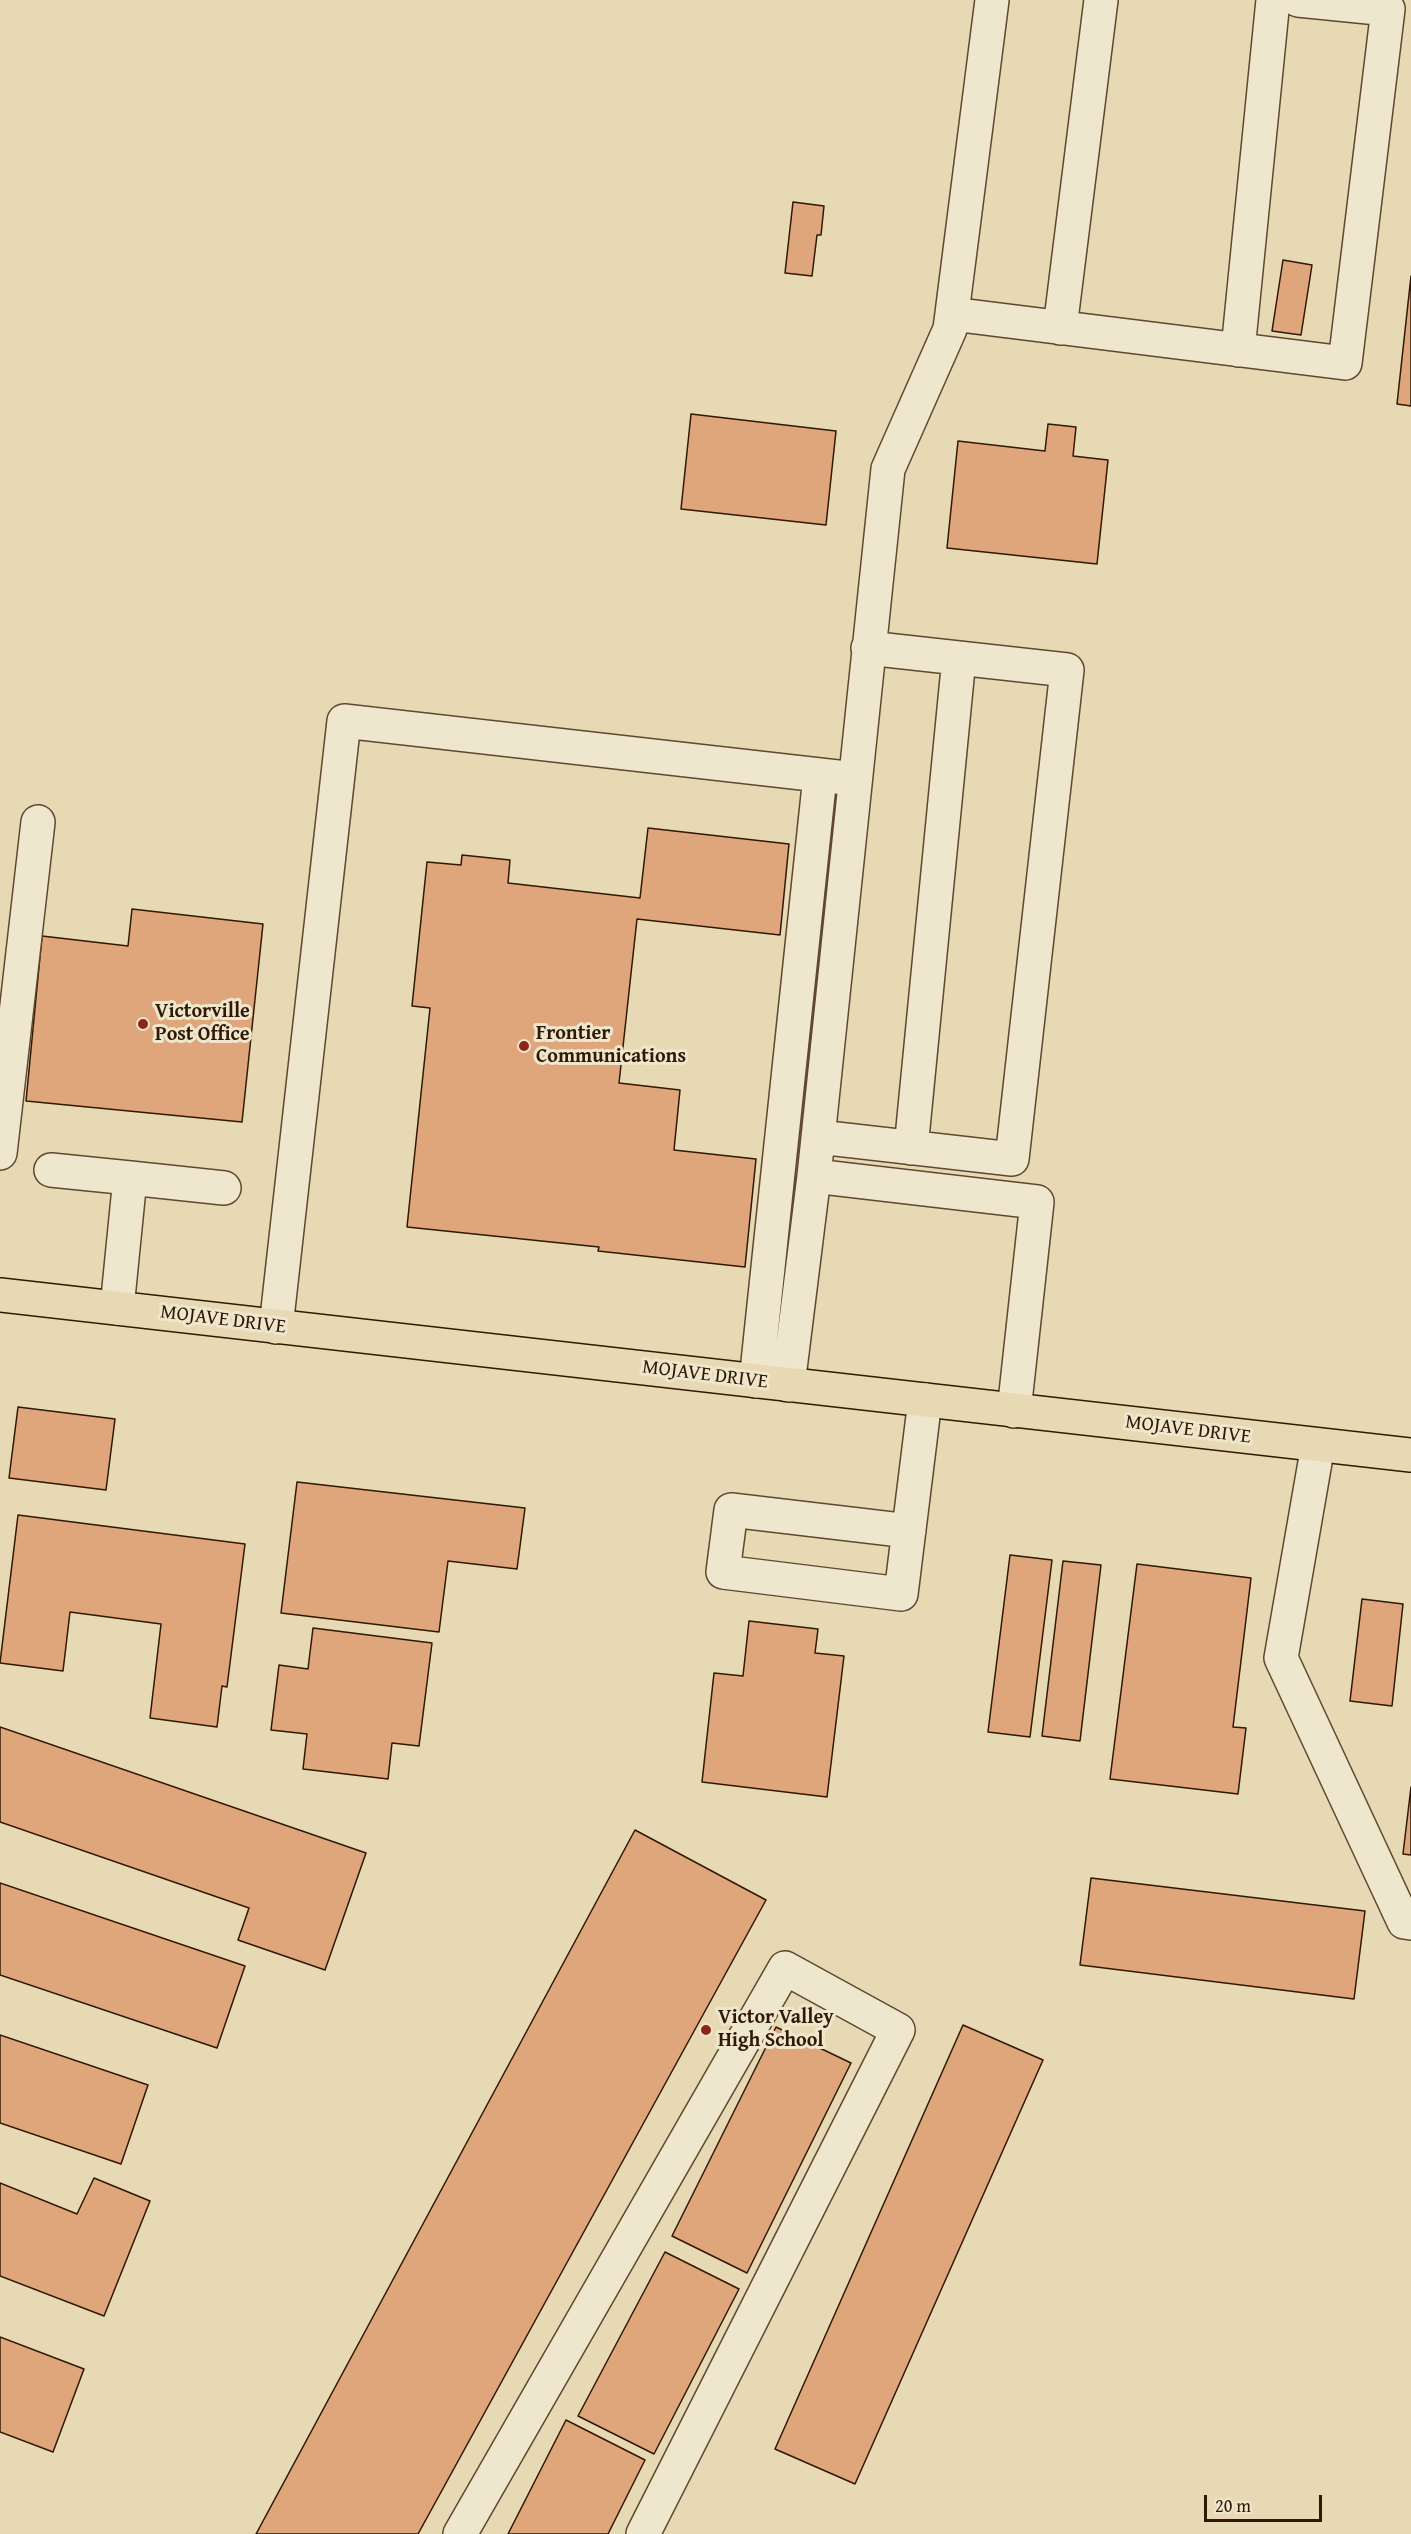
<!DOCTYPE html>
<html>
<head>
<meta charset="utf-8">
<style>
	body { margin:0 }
	#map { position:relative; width:1411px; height:2534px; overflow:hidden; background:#e7d9b3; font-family:"Gentium Book Plus",serif }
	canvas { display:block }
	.scale { position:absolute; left:1204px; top:2495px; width:118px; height:27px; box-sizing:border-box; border:3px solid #301803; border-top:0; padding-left:8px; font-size:18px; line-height:21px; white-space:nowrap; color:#301803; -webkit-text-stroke:4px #efe6ce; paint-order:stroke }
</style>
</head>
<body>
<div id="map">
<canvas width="1411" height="2534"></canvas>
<div class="scale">20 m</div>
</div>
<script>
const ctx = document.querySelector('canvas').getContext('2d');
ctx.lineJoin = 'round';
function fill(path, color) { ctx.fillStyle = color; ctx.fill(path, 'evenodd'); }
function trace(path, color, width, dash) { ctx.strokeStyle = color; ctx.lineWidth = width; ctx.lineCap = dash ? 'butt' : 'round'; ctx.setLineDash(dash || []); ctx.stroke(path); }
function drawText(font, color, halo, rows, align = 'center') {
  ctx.font = font + ' "Gentium Book Plus",serif'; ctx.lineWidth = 6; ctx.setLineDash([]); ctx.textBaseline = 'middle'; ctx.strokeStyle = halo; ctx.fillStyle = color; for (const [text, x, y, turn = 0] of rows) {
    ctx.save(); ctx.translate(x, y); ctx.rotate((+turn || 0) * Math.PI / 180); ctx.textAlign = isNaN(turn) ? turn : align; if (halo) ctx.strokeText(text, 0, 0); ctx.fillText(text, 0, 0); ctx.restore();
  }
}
const building = new Path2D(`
	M793,202L824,206L821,235H817L812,276L785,273Z
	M1283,260L1312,265L1301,335L1272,331Z
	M1411,276V406L1397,404Z
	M691,414L836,431L826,525L681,509Z
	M1048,424L1076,427L1073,456L1108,460L1097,564L947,548L958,441L1045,451Z
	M648,828L789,844L780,935L637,919L619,1083L680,1090L674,1150L756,1159L745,1267L598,1251L599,1247L407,1227L430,1008L412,1006L427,862L461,865L462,855L510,860L508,883L640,898Z
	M132,909L263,924L242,1122L26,1101L42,936L128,946Z
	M795,1125L806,1126L803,1158L791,1157Z
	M18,1407L115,1419L106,1490L9,1478Z
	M297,1482L525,1508L517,1569L448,1561L439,1632L281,1613Z
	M18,1515L245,1544L227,1687L222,1686L217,1727L150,1718L161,1624L70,1612L63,1671L0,1663Z
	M1010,1555L1052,1560L1030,1737L988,1732Z
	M1063,1561L1101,1565L1080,1741L1042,1736Z
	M1137,1564L1251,1578L1233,1727L1246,1728L1238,1794L1110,1779Z
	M1362,1599L1403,1604L1392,1706L1350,1701Z
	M749,1621L818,1629L815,1653L844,1656L827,1797L702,1782L714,1673L743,1676Z
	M313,1628L432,1643L419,1746L392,1743L388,1779L303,1769L307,1734L271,1730L279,1665L308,1669Z
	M0,1727L366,1853L325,1970L238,1940L249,1908L0,1822Z
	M1411,1787V1855L1403,1854Z
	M635,1830L766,1900L418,2534H256Z
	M1091,1878L1365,1911L1354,1999L1080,1965Z
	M0,1883L245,1966L217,2048L0,1975Z
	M963,2025L1043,2060L855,2484L775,2449Z
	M776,2027L851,2063L747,2273L672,2236Z
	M0,2035L148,2085L121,2164L0,2123Z
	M94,2178L150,2201L104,2316L0,2276V2183L77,2214Z
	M665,2252L739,2289L654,2454L578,2416Z
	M0,2337L84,2369L53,2452L0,2432Z
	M566,2420L645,2460L608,2534H508Z`);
const minor = new Path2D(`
	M952,314L1345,363L1388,9L1298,0
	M1060,328L1101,0
	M1238,350L1273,0
	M819,1137L1012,1159L1067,670L868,648
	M911,1148L959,658
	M0,1153L38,822
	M51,1170L130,1178L117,1308
	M814,1176L888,469L950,329L992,0
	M130,1178L224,1188
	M276,1327L344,721L855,779
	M756,1381L820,776
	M788,1385L814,1176L1037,1202L1014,1411
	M1318,1445L1281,1658L1404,1922L1411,1923
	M909,1531L731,1510L723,1572L901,1594L925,1400
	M460,2534L785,1968L898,2030L643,2534`);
const major = new Path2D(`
	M0,1295L1411,1455`);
const markers = [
	[143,1024,6,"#8f2418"],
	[524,1046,6,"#8f2418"],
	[706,2030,6,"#8f2418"]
];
const poiNames = [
	["Victorville",155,1012],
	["Post Office",155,1035],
	["Frontier",536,1034],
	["Communications",536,1057],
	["Victor Valley",718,2018],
	["High School",718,2041]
];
const streetNames = [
	["MOJAVE DRIVE",223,1320,7],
	["MOJAVE DRIVE",705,1375,7],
	["MOJAVE DRIVE",1188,1430,7]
];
fill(building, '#dfa67b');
trace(building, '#301803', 1.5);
trace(minor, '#5e482f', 36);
trace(major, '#301803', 36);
trace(minor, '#efe6ce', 33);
trace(major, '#e7d9b3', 33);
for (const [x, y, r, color] of markers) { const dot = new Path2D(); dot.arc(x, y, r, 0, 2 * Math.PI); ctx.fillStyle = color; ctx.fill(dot); trace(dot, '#efe6ce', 2); }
drawText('bold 20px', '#301803', '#efe6ce', poiNames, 'left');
drawText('20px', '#301803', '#efe6ce', streetNames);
</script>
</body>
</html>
